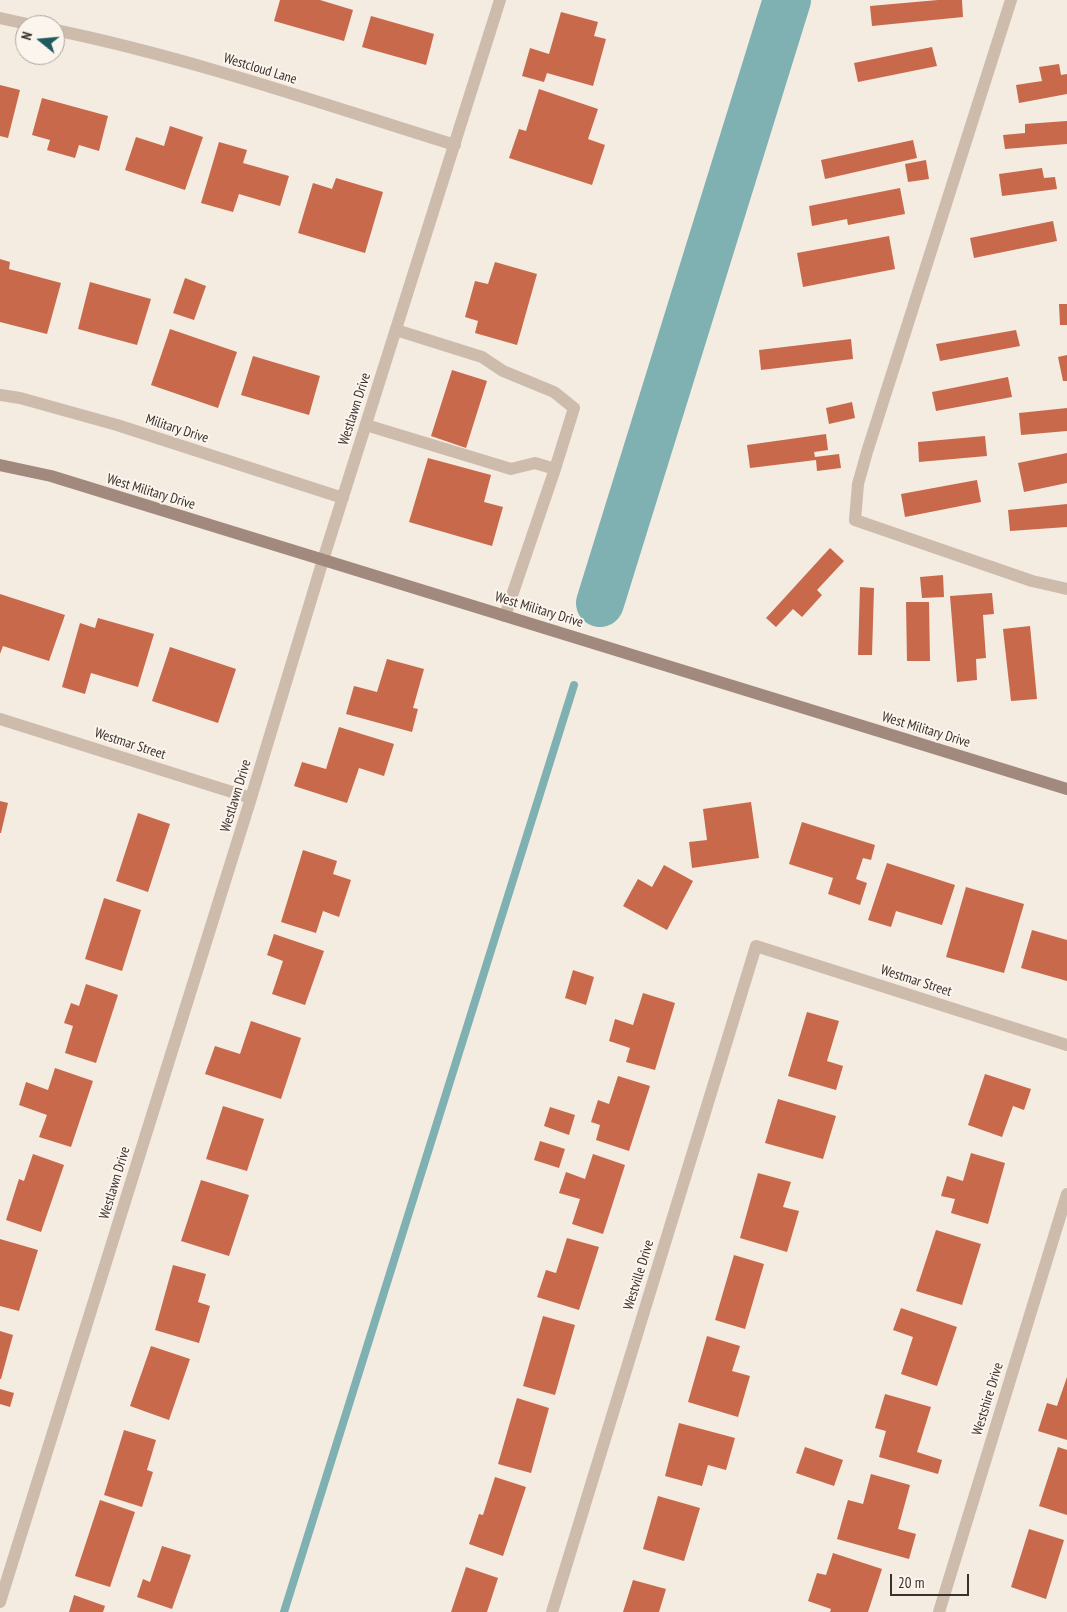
<!DOCTYPE html>
<html>
<head>
<meta charset="utf-8">
<style>
	body { margin:0 }
	#map { position:relative; width:1067px; height:1612px; overflow:hidden; background:#f4ebe1; font-family:"PT Sans Narrow",sans-serif }
	canvas { display:block }
	.north { position:absolute; left:15px; top:15px; width:50px; height:50px; box-sizing:border-box; background:#fbf5ee; border:1px solid #aea6a0; border-radius:50%; rotate:287deg; font-size:14px; font-weight:700; line-height:20px; text-align:center; color:#3b302b }
	.north::after { content:''; display:block; margin:auto; width:18px; height:22px; background:#1f5a5e; clip-path:polygon(50% 0,100% 100%,50% 72%,0 100%) }
	.scale { position:absolute; left:890px; top:1574px; width:79px; height:22px; box-sizing:border-box; border:2px solid #3b302b; border-top:0; padding-left:6px; font-size:15px; line-height:18px; white-space:nowrap; color:#3b302b; -webkit-text-stroke:4px #fbf5ee; paint-order:stroke }
</style>
</head>
<body>
<div id="map">
<canvas width="1067" height="1612"></canvas>
<div class="north">N</div>
<div class="scale">20 m</div>
</div>
<script>
const ctx = document.querySelector('canvas').getContext('2d');
ctx.lineJoin = 'round';
function trace(path, color, width, dash) { ctx.strokeStyle = color; ctx.lineWidth = width; ctx.lineCap = dash ? 'butt' : 'round'; ctx.setLineDash(dash || []); ctx.stroke(path); }
function fill(path, color) { ctx.fillStyle = color; ctx.fill(path, 'evenodd'); }
function drawText(font, color, halo, rows, align = 'center') {
  ctx.font = font + ' "PT Sans Narrow",sans-serif'; ctx.lineWidth = 4; ctx.setLineDash([]); ctx.textBaseline = 'middle'; ctx.strokeStyle = halo; ctx.fillStyle = color; for (const [text, x, y, turn = 0] of rows) {
    ctx.save(); ctx.translate(x, y); ctx.rotate((+turn || 0) * Math.PI / 180); ctx.textAlign = isNaN(turn) ? turn : align; if (halo) ctx.strokeText(text, 0, 0); ctx.fillText(text, 0, 0); ctx.restore();
  }
}
const stream = new Path2D(`
	M284,1612L574,685`);
const river = new Path2D(`
	M600,603L787,0`);
const building = new Path2D(`
	M280,0H320L353,10L344,41L274,21Z
	M938,0H962L963,17L872,26L870,6Z
	M561,12L598,22L594,36L606,39L593,86L547,73L544,82L522,76L530,48L549,54Z
	M371,16L434,34L426,65L362,47Z
	M932,47L937,66L858,82L854,63Z
	M1059,64L1061,75L1067,74V94L1019,103L1016,85L1042,81L1039,67Z
	M0,85L20,90L8,138L0,136Z
	M539,89L598,109L588,139L605,145L592,185L509,158L519,129L526,131Z
	M42,98L108,116L99,151L79,145L75,158L47,150L50,140L32,135Z
	M1067,121V144L1005,149L1003,135L1025,133V124Z
	M170,126L203,137L185,190L125,170L136,137L164,146Z
	M913,140L917,158L825,179L821,160Z
	M219,142L247,150L243,163L289,176L280,206L239,194L233,212L201,203Z
	M926,160L929,179L908,182L905,164Z
	M1042,168L1044,178L1055,177L1057,189L1002,196L999,174Z
	M336,178L383,192L365,253L298,233L313,183L332,189Z
	M900,188L905,214L848,225L847,219L812,226L809,206Z
	M1053,221L1057,241L974,258L970,238Z
	M889,236L895,269L803,287L797,253Z
	M0,259L10,262L9,269L61,283L47,334L0,322Z
	M495,262L537,274L517,345L475,333L478,321L465,317L475,281L488,284Z
	M185,278L206,286L194,320L173,313Z
	M90,282L151,299L137,345L78,329Z
	M1059,304H1067V325H1060Z
	M170,329L237,352L218,408L151,385Z
	M1016,330L1020,346L940,361L936,344Z
	M851,339L853,359L761,370L759,350Z
	M1067,355V381H1063L1058,357Z
	M253,356L320,376L309,415L241,395Z
	M452,370L487,381L466,448L431,436Z
	M1008,377L1012,397L936,411L932,392Z
	M852,402L855,418L829,424L826,408Z
	M1067,408V431L1021,435L1019,413Z
	M826,434L828,450L814,452L815,457L839,454L841,468L817,471L816,460L750,468L747,445Z
	M985,436L987,456L919,462L918,442Z
	M1067,453V483L1024,492L1018,463Z
	M428,458L491,475L484,502L503,507L492,546L409,522Z
	M977,480L981,502L905,517L901,494Z
	M1067,504V527L1010,531L1008,510Z
	M830,548L844,561L817,590L822,595L802,617L793,609L776,627L766,618Z
	M943,575L944,597L922,598L920,577Z
	M860,587L874,588L872,655H858Z
	M992,593L994,614L983,615L986,658L976,659L977,680L957,682L950,596Z
	M0,594L65,615L49,661L3,646L0,654Z
	M906,602H929L930,661H907Z
	M98,618L154,634L138,687L91,673L85,694L62,687L80,623L95,628Z
	M1030,626L1037,699L1011,701L1003,629Z
	M170,647L236,669L218,723L152,701Z
	M387,659L424,669L413,708L418,709L412,732L346,714L354,686L377,692Z
	M339,727L394,744L384,776L359,768L347,803L294,786L302,762L326,769Z
	M0,801L8,803L1,833H0Z
	M751,802L759,858L692,868L689,842L707,840L703,809Z
	M138,813L170,824L148,892L116,881Z
	M802,822L875,845L871,860L863,858L856,879L867,883L860,905L828,894L833,878L789,864Z
	M303,850L337,861L333,874L351,880L339,917L323,911L316,933L281,922Z
	M887,863L955,885L942,925L896,911L891,927L868,920Z
	M664,865L693,881L667,930L623,906L638,879L652,887Z
	M966,887L1024,904L1004,973L946,957Z
	M104,898L141,910L122,971L85,959Z
	M1032,930L1067,940V981L1021,968Z
	M274,934L324,951L305,1005L272,994L283,961L267,955Z
	M573,970L594,977L586,1005L565,998Z
	M86,984L118,995L96,1063L65,1053L73,1026L64,1023L71,1003L79,1006Z
	M643,993L675,1003L655,1070L626,1062L630,1048L609,1041L615,1019L633,1025Z
	M807,1012L839,1021L827,1061L843,1066L836,1090L788,1076Z
	M251,1021L301,1038L281,1099L205,1074L215,1046L240,1054Z
	M55,1068L93,1081L71,1147L39,1137L47,1115L19,1105L26,1082L48,1090Z
	M985,1074L1031,1089L1024,1110L1013,1106L1002,1137L968,1125Z
	M618,1076L650,1086L629,1151L596,1140L600,1125L591,1122L598,1100L609,1104Z
	M778,1099L836,1116L823,1159L765,1143Z
	M223,1106L264,1119L247,1171L206,1159Z
	M550,1107L575,1115L569,1135L544,1126Z
	M540,1141L565,1149L559,1168L534,1160Z
	M971,1153L1005,1163L988,1224L951,1213L955,1199L941,1196L947,1176L963,1181Z
	M33,1154L64,1165L41,1232L6,1220L19,1179L24,1181Z
	M593,1154L625,1165L603,1234L572,1224L580,1199L559,1193L566,1172L585,1179Z
	M758,1173L791,1182L783,1207L799,1211L787,1252L740,1238Z
	M201,1180L249,1195L229,1256L181,1241Z
	M936,1230L981,1244L962,1305L916,1291Z
	M567,1238L599,1247L579,1310L537,1297L546,1270L556,1273Z
	M0,1239L38,1250L19,1311L0,1306Z
	M734,1255L764,1264L745,1329L715,1320Z
	M173,1265L206,1274L198,1302L210,1306L199,1343L155,1330Z
	M901,1308L957,1327L937,1386L901,1374L913,1337L893,1330Z
	M543,1316L575,1325L555,1395L523,1386Z
	M0,1331L13,1335L1,1379H0Z
	M707,1336L740,1346L732,1371L750,1376L738,1417L688,1402Z
	M151,1346L190,1359L169,1420L130,1406Z
	M1067,1377V1440L1038,1431L1047,1403L1057,1406Z
	M0,1389L14,1393L10,1407L0,1404Z
	M885,1394L931,1407L917,1452L942,1460L938,1474L879,1457L886,1431L875,1428Z
	M517,1398L549,1408L531,1473L498,1464Z
	M679,1423L735,1438L726,1470L708,1465L702,1486L665,1476Z
	M124,1430L156,1440L147,1470L153,1472L142,1507L104,1495Z
	M805,1447L843,1460L834,1486L796,1473Z
	M1058,1447L1067,1450V1515L1039,1506Z
	M871,1474L910,1485L898,1529L916,1534L909,1559L837,1539L848,1500L863,1504Z
	M495,1477L526,1487L503,1556L469,1544L479,1514L483,1515Z
	M658,1496L700,1508L684,1561L643,1549Z
	M100,1500L135,1512L110,1587L75,1576Z
	M1029,1529L1064,1540L1046,1599L1011,1587Z
	M162,1546L191,1555L172,1609L137,1597L143,1579L150,1582Z
	M833,1553L882,1569L868,1612H830L831,1609L808,1601L817,1573L826,1575Z
	M466,1567L498,1578L487,1612H451Z
	M633,1580L666,1589L659,1612H623Z
	M74,1595L105,1606L103,1612H69Z`);
const lane = new Path2D(`
	M396,330L482,357L503,371L554,392L574,408L555,469
	M366,425L511,469L535,463L555,469L505,616`);
const street = new Path2D(`
	M1011,0L867,452L858,484L855,520L1032,581L1067,589
	M0,18L32,25
	M55,30C191,58 323,104 455,145
	M0,395L20,398L117,425L343,498
	M0,719L251,798
	M0,1602L251,798L323,560L500,0
	M552,1612L756,946L1067,1045
	M939,1612L1067,1194`);
const secondary = new Path2D(`
	M0,465L51,476L1067,789`);
const streetNames = [
	["Westcloud Lane",260,69,17],
	["Westlawn Drive",355,409,-72],
	["Military Drive",177,429,18],
	["West Military Drive",151,492,17],
	["West Military Drive",539,610,17],
	["West Military Drive",926,730,17],
	["Westmar Street",130,744,18],
	["Westlawn Drive",236,796,-73],
	["Westmar Street",916,981,18],
	["Westlawn Drive",115,1183,-73],
	["Westville Drive",639,1275,-73],
	["Westshire Drive",988,1399,-73]
];
trace(stream, '#7fb0b2', 8);
trace(river, '#7fb0b2', 48);
fill(building, '#c8694b');
trace(lane, '#cdbbac', 12);
trace(street, '#cdbbac', 12);
trace(secondary, '#a18a7d', 12);
drawText('14px', '#3b302b', '#fbf5ee', streetNames);
</script>
</body>
</html>
